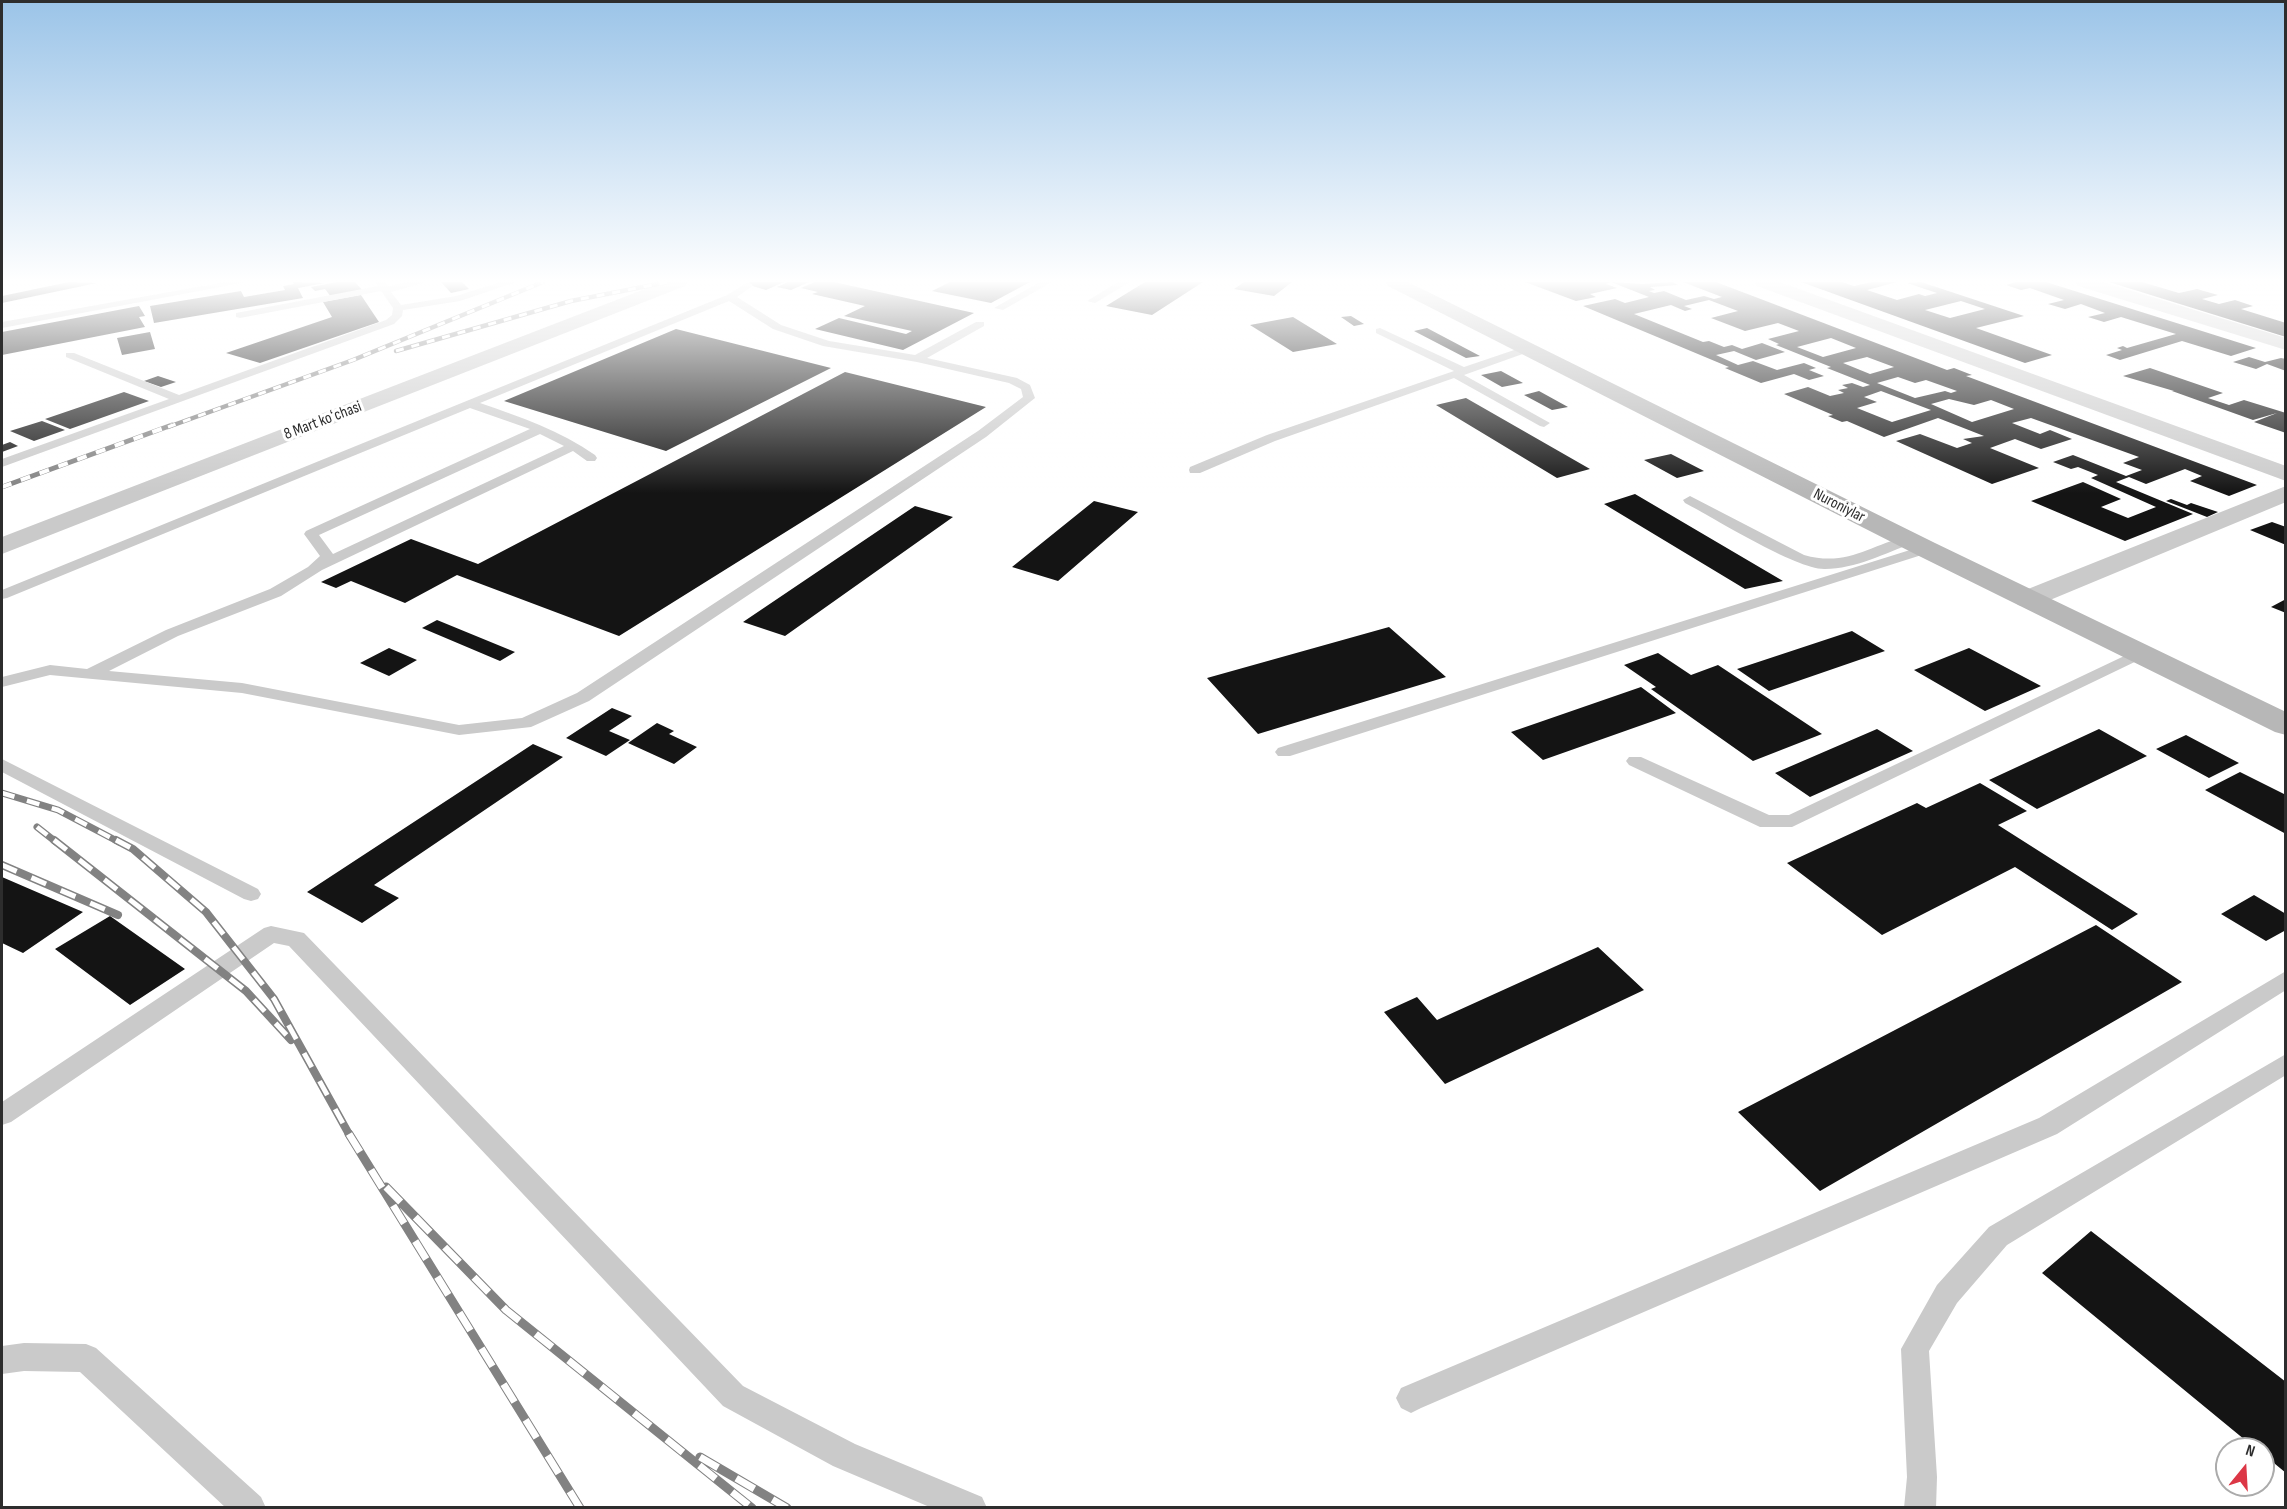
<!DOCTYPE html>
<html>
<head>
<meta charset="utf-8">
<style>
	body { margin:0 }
	#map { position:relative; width:2287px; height:1509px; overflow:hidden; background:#fff; font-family:"Sofia Sans Condensed",sans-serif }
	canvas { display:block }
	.frame { position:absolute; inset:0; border:3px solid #2d2d2d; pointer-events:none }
	.north { position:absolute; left:2215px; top:1437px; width:60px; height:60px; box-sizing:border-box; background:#fff; border:2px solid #ababab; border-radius:50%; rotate:18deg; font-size:16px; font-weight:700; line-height:24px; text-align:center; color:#2d2d2d }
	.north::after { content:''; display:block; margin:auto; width:21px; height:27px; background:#dc3746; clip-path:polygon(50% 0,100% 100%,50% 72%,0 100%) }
</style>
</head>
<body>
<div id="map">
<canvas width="2287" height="1509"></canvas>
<div class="frame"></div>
<div class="north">N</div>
</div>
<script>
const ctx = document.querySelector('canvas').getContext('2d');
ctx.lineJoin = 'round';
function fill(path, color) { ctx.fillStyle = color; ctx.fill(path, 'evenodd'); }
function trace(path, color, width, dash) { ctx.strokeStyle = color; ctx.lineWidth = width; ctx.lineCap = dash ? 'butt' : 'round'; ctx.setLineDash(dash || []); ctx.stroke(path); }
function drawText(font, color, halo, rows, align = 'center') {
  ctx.font = font + ' "Sofia Sans Condensed",sans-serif'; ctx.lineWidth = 6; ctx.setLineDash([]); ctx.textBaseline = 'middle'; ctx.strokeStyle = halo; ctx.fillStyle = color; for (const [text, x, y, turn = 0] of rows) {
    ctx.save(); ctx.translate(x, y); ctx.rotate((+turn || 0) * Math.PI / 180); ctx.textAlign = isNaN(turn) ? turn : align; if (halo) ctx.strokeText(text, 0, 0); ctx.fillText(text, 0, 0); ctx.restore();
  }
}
const building = new Path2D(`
	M69,282L97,283L2,303V296Z
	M293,282L325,283L298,288L303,298L154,323L150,306L241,291L244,297L285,290L283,286L294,284Z
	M337,282H355L363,291L331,297L325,289L315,291L311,287Z
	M441,282H462L469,289L451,293Z
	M751,282H784L766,290L746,284Z
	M788,282H809L791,290L777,287Z
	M815,282H834L974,313L903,350L815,329L839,318L906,334L912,331L844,316L865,306L812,294L818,292L801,288Z
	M950,282H1030L991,303L932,291Z
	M1145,282H1203L1152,315L1106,306Z
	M1244,282H1292L1274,296L1234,289Z
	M1525,282H1610L1606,284L1617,288L1590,294L1596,297L1576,301Z
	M1611,282L1643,284L1672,282L1678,285L1650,287L1655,290L1649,291L1654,293L1664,291L1686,300L1704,296L1714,299L1722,297L1683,282H1716L1947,370L1954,368L1972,375L1966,376L2257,485L2229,496L2190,481L2202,476L2185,469L2146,484L2129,477L2116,482L2193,514L2125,541L2031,501L2083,482L2121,499L2101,507L2128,518L2156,507L2091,478L2098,475L2078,467L2071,469L2053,462L2073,455L2126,476L2142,470L2123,463L2139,457L2031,418L2012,423L2040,434L2050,430L2072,439L2041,449L2015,439L1990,448L2039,468L1992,484L1896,441L1920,434L1957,448L1972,443L1963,439L1984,436L1938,418L1884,437L1847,421L1842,422L1828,416L1833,415L1784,394L1808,387L1830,396L1844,393L1838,390L1848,388L1842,385L1852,383L1863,387L1870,385L1827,368L1831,367L1776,345L1779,344L1768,339L1799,331L1778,323L1745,331L1711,318L1738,311L1709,300L1684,306L1692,309L1685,311L1671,305L1634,314L1703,342L1709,341L1724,347L1732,345L1742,349L1762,343L1785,352L1756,360L1734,351L1716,355L1738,365L1753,361L1777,370L1804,363L1816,368L1809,370L1824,376L1809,380L1794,374L1761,383L1725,368L1729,367L1583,306L1615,299L1625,303L1649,297ZM1831,338L1856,348L1823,357L1797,347ZM1867,357L1894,367L1870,374L1843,363ZM1898,377L1915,383L1926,380L1957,391L1951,393L1945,391L1915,398L1877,383ZM1881,391L1931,410L1892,422L1857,408L1877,402L1864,397ZM1949,399L1974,405L1991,400L2014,409L1972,422L1931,404Z
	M1801,282H1842L1854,286L1872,282H1897L1867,290L1897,300L1919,294L1925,296L1937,293L1907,283L1921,282L2024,316L1976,328L2052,355L2025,363ZM1961,301L1985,309L1950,318L1925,310Z
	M2016,282H2046L2256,348L2231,356L2182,341L2120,360L2106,355L2122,350L2117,348L2123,346L2127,348L2176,334L2121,317L2104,322L2088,317L2105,313L2081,304L2065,309L2048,304L2064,300L2030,288L2021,290L2006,285Z
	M2109,282H2142L2179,293L2197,289L2218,295L2202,299L2219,304L2235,300L2253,306L2241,309L2286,323V337Z
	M361,295L379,322L260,363L226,353L332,317L323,302Z
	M139,306L145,316L139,317L145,327L2,355V332Z
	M1351,316L1364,324L1354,326L1341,317Z
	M1293,317L1337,344L1293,352L1250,325Z
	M1427,328L1480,356L1466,358L1414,331Z
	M676,329L831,368L666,451L504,401Z
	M150,332L155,349L122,355L117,338Z
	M2249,357L2265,362L2281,358L2286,359V371L2267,364L2256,369L2233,362Z
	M2150,368L2223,393L2208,398L2229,405L2244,400L2286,413V433L2254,422L2277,413L2253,420L2172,391H2174L2123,376Z
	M1501,371L1523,383L1502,387L1481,375Z
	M845,372L986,407L619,636L457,575L405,603L351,581L336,588L321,582L411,539L478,564Z
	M158,376L176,382L161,387L144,381Z
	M1539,391L1568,407L1552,410L1524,395Z
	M124,392L149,401L70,429L45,419Z
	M1466,398L1590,469L1557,478L1436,405Z
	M42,421L65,430L34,441L10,431Z
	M10,442L18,446L2,452V445Z
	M1671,454L1704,471L1677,478L1644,460Z
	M1635,494L1783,581L1745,589L1604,504Z
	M2171,499L2187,505L2191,503L2218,512L2207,517L2166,501Z
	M1094,501L1138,512L1058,581L1012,567Z
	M915,506L953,517L785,636L743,622Z
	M2272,522L2286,527V545L2250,530Z
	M2286,599V613L2271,607Z
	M437,620L515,652L500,661L422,628Z
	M1389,627L1446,677L1258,734L1207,678Z
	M1852,631L1885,651L1769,691L1737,669Z
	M389,648L417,660L389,676L360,663Z
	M1969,648L2041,686L1985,711L1914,670Z
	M1658,653L1691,675L1718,665L1822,734L1753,761L1651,689L1656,687L1624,665Z
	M1641,687L1676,713L1543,760L1511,732Z
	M612,708L632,716L609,731L630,740L606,756L566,738Z
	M657,723L674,731L669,734L697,747L674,764L628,743Z
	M1877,729L1913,751L1810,797L1775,773Z
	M2099,729L2147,756L2037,809L1989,780Z
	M2186,735L2239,763L2209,778L2156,749Z
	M533,744L563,757L374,885L399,898L362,923L307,892Z
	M2240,772L2286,795V834L2205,790Z
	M1980,783L2027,811L1998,825L2138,914L2112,930L2015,867L1882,935L1787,863L1917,803L1926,808Z
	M2,877L83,912L23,953L2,943Z
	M2254,895L2286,914V930L2266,941L2221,914Z
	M110,916L185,969L130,1005L55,949Z
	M2096,925L2182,982L1820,1191L1738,1112Z
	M1598,947L1644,990L1445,1084L1384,1012L1417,997L1437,1020Z
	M2091,1231L2286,1382V1473L2263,1454V1449H2256L2042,1273Z`);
const service = new Path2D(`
	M225,282H247L2,328V322Z
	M375,282H385L388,286L408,282H427L391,292L401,305L456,296L501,282H516L460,301L403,310L402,316L394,324L2,467V459L169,399L66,357V353H74L179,395L386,320L392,315L393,308L381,291L240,318L236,317V313L378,286Z
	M748,282L753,285L751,287L737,297L781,325L829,341L915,355L976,322H984V326L927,358L1017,378L1030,385L1035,398L986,437L589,701L531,727L459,735L242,693L50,675L2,687V677L50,665L87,669L166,630L270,589L308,567L320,556L304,534L306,531L530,429L470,408L7,598L2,599V590L727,295ZM729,301L773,329L823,346L917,362L1009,383L1021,389L1023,397L978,431L577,693L522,718L459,725L242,683L109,671L178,636L281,596L322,570L573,451L587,461H595L597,458L595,455C561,431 521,417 480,403ZM540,434L564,446L333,554L319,535Z
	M1040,282H1052L1003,310L994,308Z
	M1118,282H1130L1095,303L1087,301Z
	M1380,328L1464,367L1523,347H1531V351L1464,375L1550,423L1544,427L1540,426L1454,378L1275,441L1200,473H1190L1189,470L1190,467L1267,435L1454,371L1376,333V329Z
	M1690,496L1804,555C1847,567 1868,546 1908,536L1915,540L1913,543C1886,553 1855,569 1825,569C1797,570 1714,518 1685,503L1683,500Z
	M1926,545L1931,546L1933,549L1931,552L1290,756H1278L1275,752L1278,748Z
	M2139,649L2145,651L2147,654L2145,657L1792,827H1760L1629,765L1626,761L1629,757H1641L1769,815H1789Z
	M2,759L258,889L261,894L258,899L251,901L244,899L2,772Z
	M271,926L304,933L743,1386L855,1444L982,1497L987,1508H932L833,1466L723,1406L289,946L274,943L11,1122L2,1125V1102L264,928Z
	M2286,971V990L2057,1134L1421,1408L1411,1413L1401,1408L1396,1398L1401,1388L2039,1118Z
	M2286,1054V1075L2007,1245L1957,1303L1929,1351L1937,1477L1936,1508H1904L1907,1477L1901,1349L1937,1285L1989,1227Z
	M24,1343L86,1344L96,1348L261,1497L266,1508H226L80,1372L24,1371L2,1374V1346Z`);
const minor = new Path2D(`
	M663,282H688L685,286L2,554V537Z
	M1754,282H1780L2286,466V481L1757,286Z
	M2075,282H2103L2286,338V350L2078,286Z
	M2286,486V502L2038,605L2028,607L2018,605L2014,599L2018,593Z`);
const secondary = new Path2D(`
	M1385,282H1408L1935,543L2286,712V735L2275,732L1917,555L1388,286Z`);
const railFar4 = new Path2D(`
	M396,351L571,301L668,282
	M168,427L353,360L543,282`);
const railFar3 = new Path2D(`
	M2,487L172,425`);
const railFar2 = new Path2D(`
	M2,793L58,810L119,842
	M37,827L56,842`);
const railFar1 = new Path2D(`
	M54,840L246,991L291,1040
	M116,840L133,849L206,912L274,999L350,1136
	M2,865L118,915`);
const rail = new Path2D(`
	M349,1134L580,1508
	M386,1187L506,1310L752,1508
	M700,1457L787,1508`);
const farStreetnames = [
	["8 Mart koʻchasi",323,421,-21],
	["Nuroniylar",1839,506,27]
];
fill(building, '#141414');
fill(service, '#cacaca');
fill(minor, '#cacaca');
fill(secondary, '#b7b7b7');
trace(railFar4, '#828282', 4.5);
trace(railFar3, '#828282', 5);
trace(railFar2, '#828282', 7);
trace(railFar1, '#828282', 8);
trace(rail, '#828282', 9);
trace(railFar4, '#fff', 3, [8]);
trace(railFar3, '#fff', 4, [10]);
trace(railFar2, '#fff', 4.5, [13]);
trace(railFar1, '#fff', 5, [16]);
trace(rail, '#fff', 7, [21]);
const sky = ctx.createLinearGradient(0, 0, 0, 493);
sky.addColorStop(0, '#9bc4e8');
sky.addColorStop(0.57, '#fff');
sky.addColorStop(1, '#ffffff00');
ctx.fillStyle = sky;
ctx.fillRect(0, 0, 2287, 493);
drawText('16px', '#2d2d2d', '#fff', farStreetnames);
</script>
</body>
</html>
